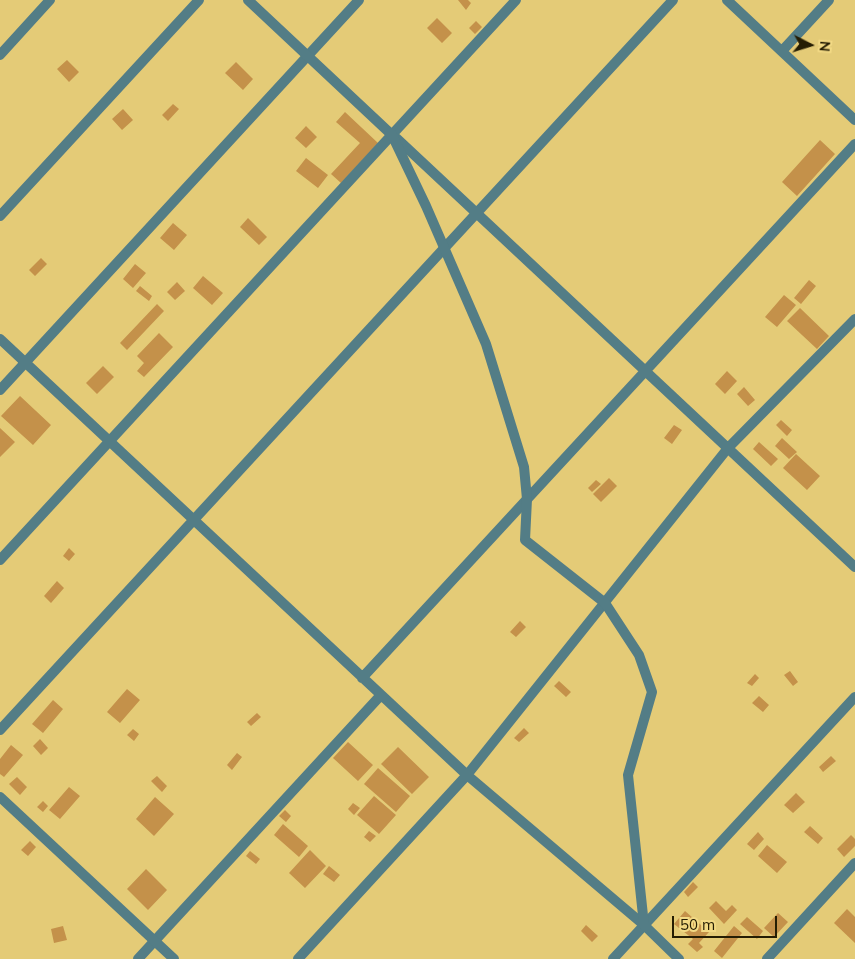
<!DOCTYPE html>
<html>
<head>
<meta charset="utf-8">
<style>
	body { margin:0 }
	#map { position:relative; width:855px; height:959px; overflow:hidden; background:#e4cb77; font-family:Mulish,sans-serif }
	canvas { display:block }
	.north { position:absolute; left:785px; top:20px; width:50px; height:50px; -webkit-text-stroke:4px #f2d984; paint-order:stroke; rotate:95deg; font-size:14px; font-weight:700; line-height:20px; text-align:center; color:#251d03 }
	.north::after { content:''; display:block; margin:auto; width:18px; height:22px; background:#251d03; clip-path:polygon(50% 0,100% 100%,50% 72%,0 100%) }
	.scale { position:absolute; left:672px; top:916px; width:105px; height:22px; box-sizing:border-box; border:2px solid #251d03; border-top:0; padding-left:6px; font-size:15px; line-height:18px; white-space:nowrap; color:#251d03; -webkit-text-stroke:4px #f2d984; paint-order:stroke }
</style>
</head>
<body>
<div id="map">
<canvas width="855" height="959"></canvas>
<div class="north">N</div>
<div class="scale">50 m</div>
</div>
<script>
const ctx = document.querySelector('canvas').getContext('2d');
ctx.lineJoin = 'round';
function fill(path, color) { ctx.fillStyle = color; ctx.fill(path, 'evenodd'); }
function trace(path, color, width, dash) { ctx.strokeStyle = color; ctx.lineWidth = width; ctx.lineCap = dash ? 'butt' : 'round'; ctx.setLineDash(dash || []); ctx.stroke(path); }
const building = new Path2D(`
	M458,0H468L471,3L466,10Z
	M437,18L452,33L442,43L427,28Z
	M476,21L482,27L475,34L469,28Z
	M67,60L79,72L69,82L57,69Z
	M236,62L253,79L243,90L225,73Z
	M173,104L179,109L168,121L162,115Z
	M123,109L133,120L122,130L112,119Z
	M345,112L378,143L341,183L331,174L360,143L336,122Z
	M306,126L317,137L306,148L295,138Z
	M820,140L835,154L797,196L782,182Z
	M306,158L328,175L318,188L296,171Z
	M248,218L267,237L259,245L240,227Z
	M173,223L187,235L174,250L160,238Z
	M41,258L47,264L35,276L29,270Z
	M135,264L146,273L133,288L123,279Z
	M203,276L223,293L212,305L193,288Z
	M809,280L816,286L801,304L794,298Z
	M177,282L185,291L175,300L167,292Z
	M140,286L152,296L149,301L136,291Z
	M784,295L796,305L777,327L765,317Z
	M157,304L164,311L127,350L120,343Z
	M800,308L829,336L817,349L787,321Z
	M159,333L173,347L144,377L137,371L144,363L137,356Z
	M103,366L114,377L97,394L86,383Z
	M727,371L737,381L725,394L715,384Z
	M744,387L755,400L748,406L737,394Z
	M20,396L51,425L33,445L1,416Z
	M781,420L792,430L787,436L776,425Z
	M674,425L682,430L672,444L664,438Z
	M0,428L15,442L0,457Z
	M782,438L797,452L789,459L775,446Z
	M759,442L778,459L771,466L753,449Z
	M796,454L820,476L807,490L783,468Z
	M609,478L617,486L601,502L593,494Z
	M596,480L601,484L592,492L588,488Z
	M69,548L75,554L69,561L63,556Z
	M57,581L64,588L51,603L44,596Z
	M520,621L526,627L516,637L510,632Z
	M790,671L798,682L793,686L784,675Z
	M755,674L759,678L752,686L747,683Z
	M559,681L571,692L566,697L554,686Z
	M127,689L140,700L120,723L107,712Z
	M759,696L769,705L763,712L752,703Z
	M53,700L63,709L43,733L32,724Z
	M257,713L261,717L251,726L247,722Z
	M524,728L529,733L519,742L514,738Z
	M133,729L139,734L134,741L127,735Z
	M40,739L48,748L41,755L33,746Z
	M348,742L373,765L358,781L333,758Z
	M11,745L23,755L4,777L0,774V759Z
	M398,747L429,777L412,794L381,764Z
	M237,753L242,757L232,770L227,765Z
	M831,756L836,761L823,772L819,767Z
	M378,768L410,796L396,812L364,784Z
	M157,776L167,786L162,792L151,781Z
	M17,777L27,787L20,795L9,784Z
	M69,787L80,796L60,819L49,810Z
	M796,793L805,802L793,813L784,805Z
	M374,796L396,815L379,834L357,815Z
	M155,797L174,814L154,836L136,819Z
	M43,801L48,806L43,812L37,807Z
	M353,803L360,808L354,815L348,809Z
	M285,810L291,816L286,822L279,816Z
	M283,824L308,846L299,857L274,835Z
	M810,826L823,838L818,844L804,832Z
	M369,831L376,836L370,842L364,837Z
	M758,832L764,839L754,850L747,844Z
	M851,835L855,839V846L844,857L837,849Z
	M30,841L36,847L28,856L21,850Z
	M767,845L787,862L777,873L758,856Z
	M310,850L326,866L305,888L289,873Z
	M250,851L260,859L256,864L246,856Z
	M329,866L340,875L334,882L323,874Z
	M146,869L167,890L148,910L127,889Z
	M693,882L698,887L688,897L684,892Z
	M716,901L726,911L732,905L737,910L724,924L709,908Z
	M847,909L855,917V943L834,923Z
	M685,911L709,932L699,943L703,947L697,952L688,944L693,939L674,924Z
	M778,913L788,922L774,937L764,928Z
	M747,917L763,931L757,939L740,924Z
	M586,925L598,936L592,942L581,931Z
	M63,926L67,940L54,943L51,929Z
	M734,926L742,933L722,958L714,951Z`);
const minor = new Path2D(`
	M727,0L855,120
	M782,51L829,0
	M0,55L50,0
	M393,135L855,567
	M0,216L199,0
	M0,339L467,775L644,925
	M0,390L359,0
	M0,560L516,0
	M362,678L855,144
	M0,730L673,0
	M138,959L381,695
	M298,959L467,775L728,448L855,319
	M613,959L855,697
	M767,959L855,863`);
const tertiary = new Path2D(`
	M248,0L392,135L426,206L486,344L524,467L527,499L525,540L605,603L639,655L652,692L628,775L644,925L679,959
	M0,797L174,959`);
fill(building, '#c4914a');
trace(minor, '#537d86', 10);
trace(tertiary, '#537d86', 10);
</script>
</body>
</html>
